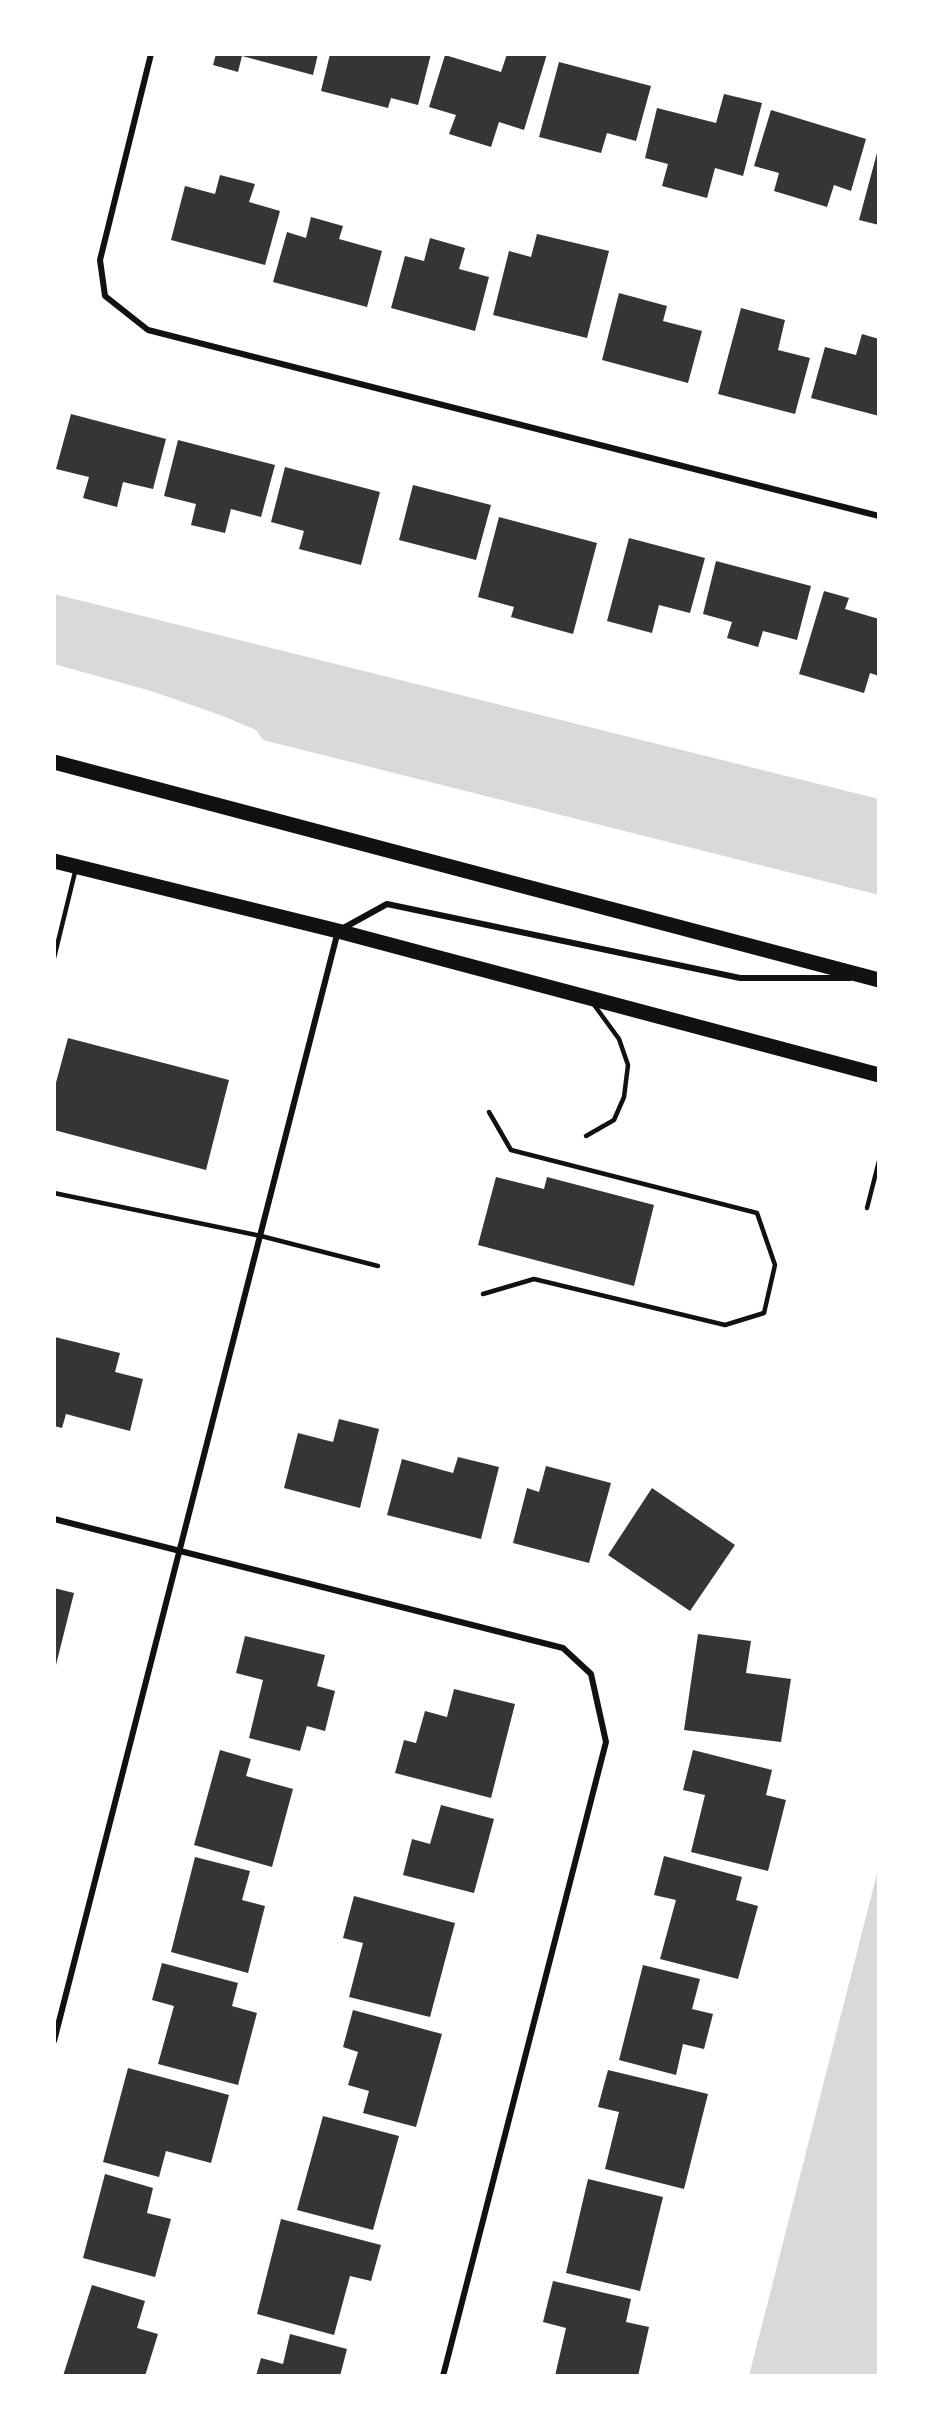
<!DOCTYPE html>
<html>
<head>
<meta charset="utf-8">
<style>
	body { margin:0 }
	#map { position:relative; width:933px; height:2430px; overflow:hidden; background:#fff; font-family:"Sofia Sans Condensed",sans-serif }
	canvas { display:block }
	.frame { position:absolute; inset:0; border:56px solid #fff; pointer-events:none }
</style>
</head>
<body>
<div id="map">
<canvas width="933" height="2430"></canvas>
<div class="frame"></div>
</div>
<script>
const ctx = document.querySelector('canvas').getContext('2d');
ctx.lineJoin = 'round';
function fill(path, color) { ctx.fillStyle = color; ctx.fill(path, 'evenodd'); }
function trace(path, color, width, dash) { ctx.strokeStyle = color; ctx.lineWidth = width; ctx.lineCap = dash ? 'butt' : 'round'; ctx.setLineDash(dash || []); ctx.stroke(path); }
const water = new Path2D(`
	M54,594L879,799V895L263,740L256,730L223,716L151,691L54,664Z
	M879,1865V2376H749L871,1897Z`);
const building = new Path2D(`
	M216,54H318L313,75L242,56L238,72L213,65Z
	M330,54H431L418,105L391,98L388,108L321,91Z
	M507,54H547L524,130L499,122L491,147L449,134L456,115L429,107L445,55L501,72Z
	M559,62L651,86L636,141L607,133L601,153L539,137Z
	M724,94L762,103L743,176L715,168L707,198L662,186L668,164L645,158L657,108L716,123Z
	M771,110L866,139L851,191L834,185L827,207L774,191L779,173L754,166Z
	M877,153H879V225L859,220Z
	M220,175L255,184L249,202L280,211L265,265L171,240L185,186L215,194Z
	M311,217L343,226L339,239L382,251L367,307L273,282L287,232L306,238Z
	M537,234L609,251L587,338L493,315L509,251L531,257Z
	M430,238L465,248L459,269L489,277L475,331L391,308L405,256L424,261Z
	M619,293L667,306L663,321L702,331L688,383L602,360Z
	M741,308L785,320L778,350L810,358L795,414L718,394Z
	M862,334L879,339V416L811,398L825,347L856,355Z
	M71,414L166,439L153,489L123,482L117,507L83,498L89,477L56,469Z
	M178,440L275,465L261,517L231,509L225,533L191,525L196,504L164,496Z
	M285,467L380,492L361,565L299,549L304,531L271,522Z
	M413,485L491,505L476,560L399,540Z
	M499,517L597,543L573,634L511,617L514,607L478,597Z
	M629,538L705,558L690,613L659,605L652,633L607,621Z
	M716,561L811,586L797,640L763,631L758,647L727,638L732,622L703,614Z
	M824,591L849,598L845,609L879,619V676L870,673L864,693L799,674Z
	M68,1038L229,1080L206,1170L54,1130V1090Z
	M496,1177L544,1189L547,1177L654,1205L634,1286L478,1245Z
	M55,1337L120,1353L115,1372L143,1379L130,1431L66,1414L62,1428L54,1426Z
	M339,1419L379,1429L360,1508L284,1488L298,1433L333,1442Z
	M458,1457L499,1467L481,1539L387,1515L402,1459L453,1473Z
	M546,1466L611,1483L589,1563L513,1543L527,1488L539,1492Z
	M652,1488L735,1545L690,1611L608,1555Z
	M54,1588L74,1593L55,1669H54Z
	M698,1634L751,1641L746,1673L791,1679L781,1742L684,1730Z
	M245,1636L325,1655L317,1686L335,1691L325,1731L307,1726L300,1751L249,1738L263,1680L236,1673Z
	M454,1689L515,1704L491,1798L395,1773L404,1740L416,1743L425,1711L447,1717Z
	M220,1750L251,1759L246,1776L293,1789L272,1867L194,1845Z
	M693,1750L772,1770L766,1795L786,1800L768,1871L691,1852L705,1795L683,1790Z
	M441,1805L494,1819L474,1893L403,1875L412,1839L430,1844Z
	M664,1856L742,1877L736,1900L758,1906L738,1979L660,1959L676,1900L654,1895Z
	M195,1857L250,1871L242,1900L265,1906L248,1973L171,1952Z
	M354,1896L455,1923L430,2017L349,1997L363,1943L343,1938Z
	M162,1963L238,1983L232,2006L257,2013L238,2085L158,2064L174,2006L152,2000Z
	M643,1965L700,1979L692,2009L713,2014L704,2049L683,2044L676,2075L619,2060Z
	M353,2010L442,2034L416,2127L363,2113L369,2091L348,2085L358,2052L343,2047Z
	M128,2068L229,2095L211,2163L166,2151L159,2177L103,2162Z
	M608,2070L708,2094L684,2189L605,2169L619,2112L598,2107Z
	M323,2116L399,2136L373,2230L297,2210Z
	M105,2174L153,2188L147,2213L171,2219L155,2277L83,2258Z
	M588,2179L663,2197L640,2291L566,2273Z
	M281,2219L381,2245L371,2281L350,2276L334,2335L257,2314Z
	M553,2281L631,2299L626,2322L649,2327L638,2376H555L566,2328L543,2322Z
	M92,2285L145,2301L137,2328L158,2334L145,2376H63Z
	M290,2334L347,2349L340,2376H256L261,2358L283,2364Z`);
const service = new Path2D(`
	M54,958L76,868
	M586,1136L614,1120L624,1097L628,1065L619,1039L592,1002
	M54,1193L261,1236L378,1266
	M867,1208L879,1161
	M483,1294L534,1279L725,1325L764,1313L775,1265L757,1213L511,1150L489,1112`);
const minor = new Path2D(`
	M151,54L100,260L105,296L148,330L879,516
	M54,1519L563,1648L591,1674L606,1742L443,2376
	M54,2041L338,931L387,904L740,978H850`);
const primary = new Path2D(`
	M54,762L879,980
	M54,861L338,931L879,1075`);
fill(water, '#d9d9d9');
fill(building, '#353535');
trace(service, '#111', 4.5);
trace(minor, '#111', 6);
trace(primary, '#111', 15);
</script>
</body>
</html>
